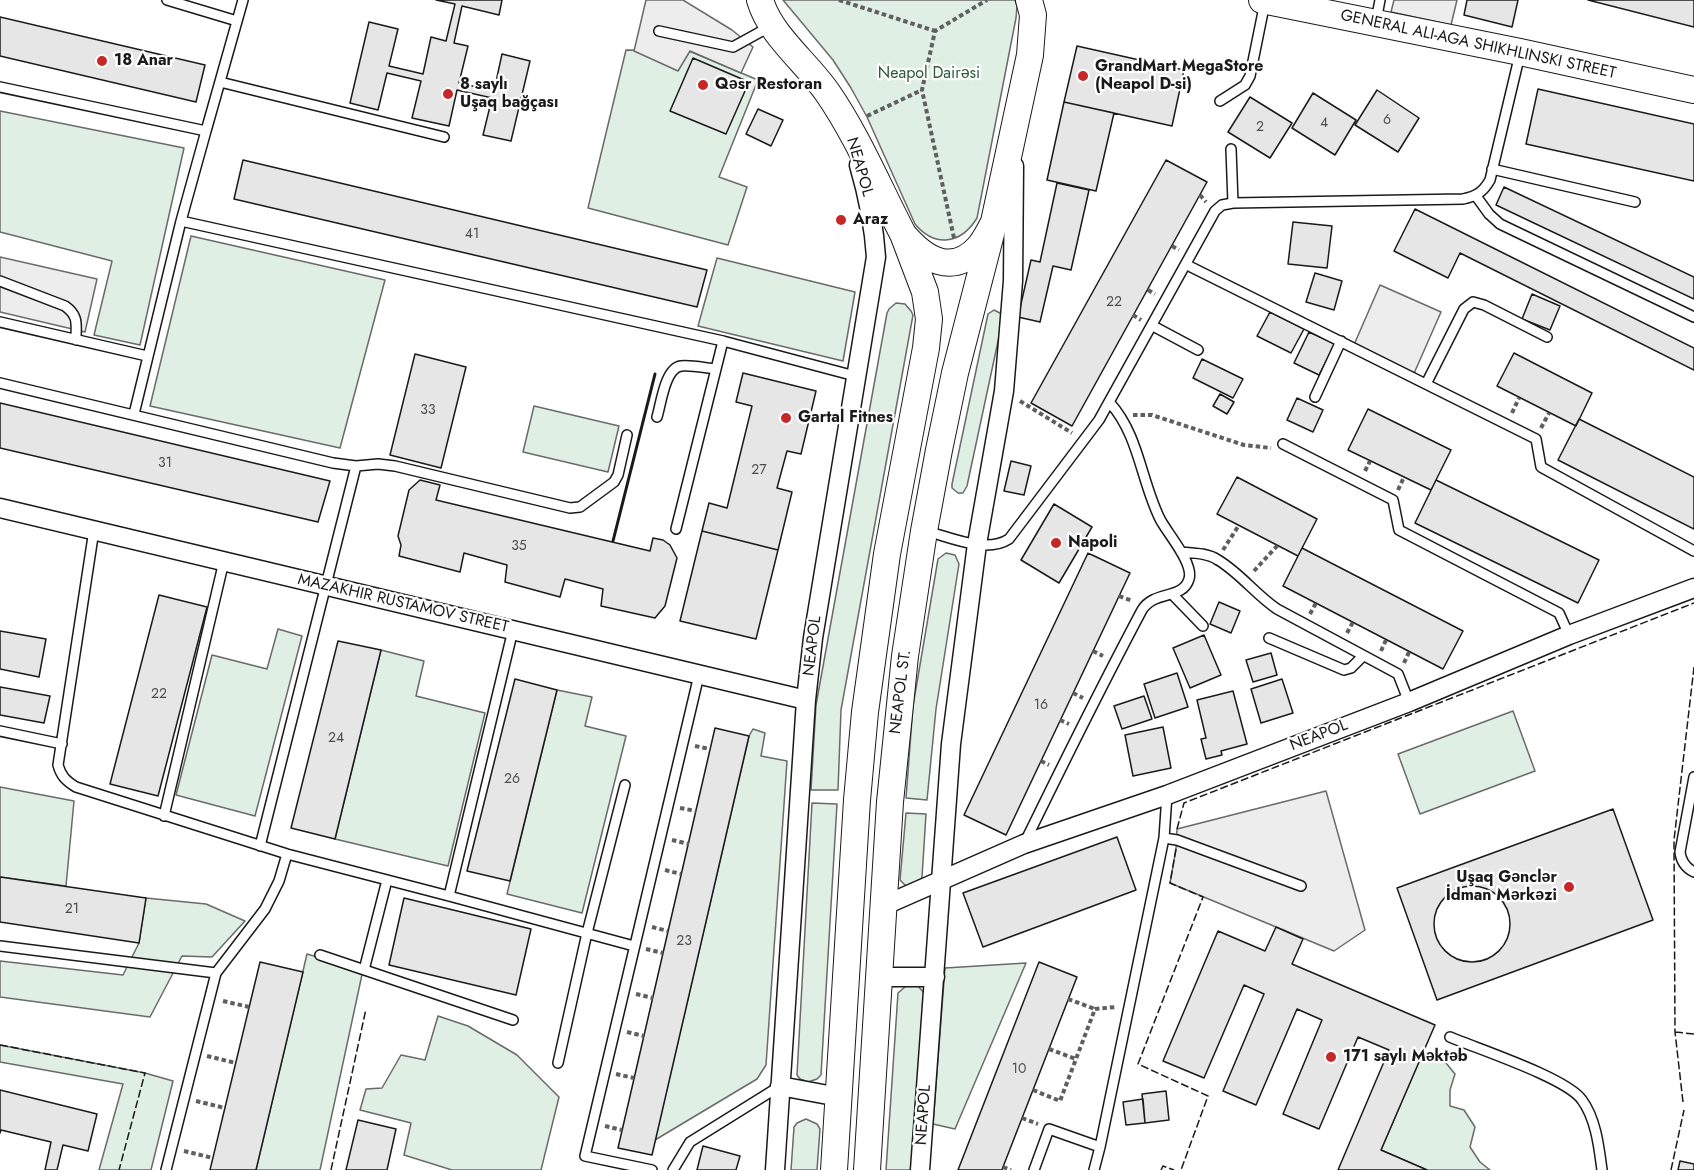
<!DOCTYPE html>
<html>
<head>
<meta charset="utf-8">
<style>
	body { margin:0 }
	canvas { display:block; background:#fff }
</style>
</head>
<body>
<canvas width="1694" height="1170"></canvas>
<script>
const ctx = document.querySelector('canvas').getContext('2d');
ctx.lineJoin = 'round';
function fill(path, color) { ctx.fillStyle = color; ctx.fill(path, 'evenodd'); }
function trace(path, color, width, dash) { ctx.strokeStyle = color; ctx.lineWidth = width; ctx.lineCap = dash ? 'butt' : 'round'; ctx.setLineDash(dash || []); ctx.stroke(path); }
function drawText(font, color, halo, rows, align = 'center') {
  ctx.font = font + ' Jost,sans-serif'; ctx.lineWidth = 4.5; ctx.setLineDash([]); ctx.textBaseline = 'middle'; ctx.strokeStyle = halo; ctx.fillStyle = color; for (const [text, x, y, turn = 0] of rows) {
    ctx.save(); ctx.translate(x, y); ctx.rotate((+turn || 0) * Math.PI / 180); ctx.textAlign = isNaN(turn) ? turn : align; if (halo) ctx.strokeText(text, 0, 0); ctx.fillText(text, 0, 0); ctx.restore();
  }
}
const green = new Path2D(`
	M783,0H1015L1017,6L1016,18L977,218C961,244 935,248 915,224L867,117L851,88L833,60Z
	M626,50L689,51L758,80L719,177L747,187L728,245L588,208Z
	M0,111L184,148L140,345L94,335L112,261L0,232Z
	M191,236L385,280L340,448L150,406Z
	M717,258L855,292L843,361L698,326Z
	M896,303L905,304L911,311L913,315L841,710L838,790H811L816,705L887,313L889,309Z
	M994,310L1002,314L1003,318L967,486L963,493H958L952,488V484L988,314Z
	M534,406L619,426L608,472L523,452Z
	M946,553L955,555L959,564L936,709L927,800L906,798L913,706L938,559Z
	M278,629L302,636L255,816L176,795L212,655L267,669Z
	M381,650L424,661L416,696L485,713L448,866L335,839Z
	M557,690L592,697L585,726L626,736L582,913L507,894Z
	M1513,711L1535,771L1420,814L1398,754Z
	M753,729L765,733L761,756L787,761L766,1065L757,1079L655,1140L749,736Z
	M0,787L74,801L66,886L0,877Z
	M812,803L837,804L821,1075L817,1079L808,1082L800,1079L797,1075Z
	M906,813L926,814L922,877L920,882L907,887L900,880Z
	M146,898L206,904L245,921L212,957L182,956L150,1017L0,997V961L123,975L139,943Z
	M307,954L363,970L320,1170H256Z
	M1026,963L955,1129L933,1124L945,968Z
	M906,986H918L925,994L912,1170H886L898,993Z
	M438,1016L468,1026L517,1055L559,1097L541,1170H452L404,1155L411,1123L360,1110L366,1089L382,1088L401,1055L425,1060Z
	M0,1045L145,1073L173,1081L151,1170H99L123,1084L0,1062Z
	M1423,1052L1446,1063L1455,1074L1450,1090V1106L1464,1110L1475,1127L1470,1147L1480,1162L1490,1170H1427L1381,1150Z
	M806,1119L817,1124L820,1129L817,1170H791L794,1127L797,1123Z`);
const parking = new Path2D(`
	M646,0H683L732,30L753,47L741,73L690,51L678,71L634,51Z
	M1394,0H1457L1451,25L1391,12Z
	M0,257L97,279L85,332L0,312Z
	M1380,285L1441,312L1412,378L1353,347Z
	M1326,791L1365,930L1334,951L1170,883L1176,849L1177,829Z`);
const building = new Path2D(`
	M436,0H502L499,15L462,6L454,43L468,46L459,83L494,91L502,54L530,61L511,141L483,135L492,98L457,90L449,126L412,118L421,81L387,73L378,110L350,103L369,22L398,29L389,66L423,74L431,37L446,41L455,4Z
	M1467,0H1518L1512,27L1464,15Z
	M1588,0H1694V27Z
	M0,17L205,65L196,102L0,56Z
	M1077,46L1184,70L1172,126L1064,102Z
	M693,58L749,82L726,134L670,111Z
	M1538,89L1694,124V181L1526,144Z
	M1377,90L1419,118L1398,152L1355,125Z
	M1313,93L1356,120L1335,155L1292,128Z
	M1250,97L1292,123L1270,158L1228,132Z
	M1064,102L1114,113L1096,191L1047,180Z
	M758,109L783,120L771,146L746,134Z
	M243,160L707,270L697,307L234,199Z
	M1166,160L1207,182L1072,426L1031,403Z
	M1057,183L1089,190L1071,270L1053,266L1040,322L1018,317L1031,260L1040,262Z
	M1504,187L1694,277V299L1496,205Z
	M1415,209L1694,348V370L1460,253L1448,278L1394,251Z
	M1293,222L1332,226L1327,268L1288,264Z
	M1315,273L1342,281L1334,310L1306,302Z
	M1532,294L1560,306L1550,330L1522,319Z
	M1270,312L1304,329L1291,353L1257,336Z
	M1309,332L1335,344L1319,375L1294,363Z
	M1514,353L1592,393L1576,426L1497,386Z
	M415,354L466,367L441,468L390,455Z
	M1202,359L1243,379L1233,398L1193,378Z
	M743,373L816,391L801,454L787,451L777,488L792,492L778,550L702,531L709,503L727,508L752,406L736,402Z
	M1220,394L1234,402L1227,414L1213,406Z
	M1297,398L1323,410L1313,432L1287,420Z
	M0,403L330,481L318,522L0,448Z
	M1368,409L1451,450L1431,490L1348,450Z
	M1579,419L1694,477V529L1558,460Z
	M1011,461L1031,466L1024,495L1004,491Z
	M1237,477L1317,519L1298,556L1217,514Z
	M420,480L440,485L436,500L650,551L653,538L663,540L670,545L677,558L665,606L655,618L601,606L603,589L565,579L560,597L505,582L507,565L464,553L460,572L399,556L401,545L398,536L409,490Z
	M1436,480L1599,560L1578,603L1415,523Z
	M1054,504L1092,527L1059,583L1021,560Z
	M702,531L778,550L756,639L680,621Z
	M1302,548L1463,631L1443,669L1283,586Z
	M1088,553L1130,573L1006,835L964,815Z
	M159,595L207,607L158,796L110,784Z
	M1219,602L1240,611L1231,633L1210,624Z
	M0,631L46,639L39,677L0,669Z
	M1204,635L1221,675L1190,688L1173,648Z
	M338,641L381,650L335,839L291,828Z
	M1271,653L1277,675L1253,682L1246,660Z
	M1177,673L1188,707L1155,718L1144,684Z
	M515,679L557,690L510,881L467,871Z
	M1282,679L1293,713L1261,723L1251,689Z
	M0,687L50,696L44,723L0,715Z
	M1233,691L1247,744L1221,751L1222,755L1206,759L1201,739L1206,738L1197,700Z
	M1144,696L1152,719L1122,729L1114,706Z
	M1163,727L1171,768L1133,776L1125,735Z
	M715,728L749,736L652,1155L618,1148Z
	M1613,809L1653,920L1437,1000L1397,888Z
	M1117,837L1136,890L983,947L963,893Z
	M0,877L146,898L139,943L0,922Z
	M1434 924a38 38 0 1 1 76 0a38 38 0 1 1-76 0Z
	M404,898L531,929L516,995L389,965Z
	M1276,927L1303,939L1292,964L1435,1025L1381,1150L1427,1170H1338L1389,1050L1358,1037L1319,1129L1283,1114L1322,1020L1297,1009L1256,1105L1223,1091L1264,994L1244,985L1204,1078L1163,1061L1218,931L1265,951Z
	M260,962L303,972L256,1170H210Z
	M1039,962L1077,977L1003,1167L1002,1170H958Z
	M0,1090L97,1114L88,1151L63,1145L57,1170H45L51,1142L1,1130L0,1133Z
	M1166,1091L1169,1120L1145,1123L1142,1094Z
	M1143,1099L1145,1123L1126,1125L1123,1102Z
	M358,1120L396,1129L387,1170H346Z
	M703,1146L740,1156L736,1170H697Z
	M1680,1161L1694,1164V1170H1678Z`);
const path = new Path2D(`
	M839,0L935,31
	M867,116L922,90
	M1200,195L1206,202
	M954,238L922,90L935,31L987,0
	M1172,246L1179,250
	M1148,290L1155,294
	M1133,315L1141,320
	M1020,401L1072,433
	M1512,413L1519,398
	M1133,415H1152L1244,445L1271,448
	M1541,428L1549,413
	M1365,471L1370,461
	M1398,490L1404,477
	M1223,550L1239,525
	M1254,571L1278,545
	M1119,596L1133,601
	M1310,614L1316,603
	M1347,633L1353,622
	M1093,651L1103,656
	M1381,651L1386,640
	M1404,663L1409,652
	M1073,693L1083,698
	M1060,720L1069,724
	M695,746L710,749
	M1041,761L1049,765
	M680,808L696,811
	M672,840L689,844
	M665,870L681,874
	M652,927L668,931
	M646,949L663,953
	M636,994L653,998
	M1068,999L1095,1009
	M223,1001L249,1007
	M627,1032L644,1036
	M1049,1049L1076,1059
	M207,1056L236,1063
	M616,1074L634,1078
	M1033,1090L1060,1101L1095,1009L1116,1007
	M196,1101L225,1108
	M1022,1118L1038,1124
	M605,1126L622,1130
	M184,1151L213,1158
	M1003,1167L1011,1170`);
const service = new Path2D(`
	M167,0L237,21
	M1376,21L1380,0
	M659,31L733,47L771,26
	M220,82L444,137
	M0,87L206,131L243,0
	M1220,101L1245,85L1250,76L1265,2
	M1231,149L1233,203
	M1492,169L1635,202
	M1476,196L1489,214L1500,224L1694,317
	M181,221L723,341
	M1187,265L1536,439L1541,467L1694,551
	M0,281L65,306C79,316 76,324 76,340
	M0,322L147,356
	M1153,326L1198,350
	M0,383L333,463L356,466L260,846
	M1426,384L1464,309L1473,302L1484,305L1547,337
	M1315,397L1341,341
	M134,414L181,221L206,131
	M657,417C661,404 665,368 681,366C692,365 705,368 716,369
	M1283,444L1393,500L1399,530L1559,613L1569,635
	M356,466L378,464L395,466L570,508L580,507L614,482L618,475L627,435
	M676,529L723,341L855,376
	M94,530L58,765C61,776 66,781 76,787L287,854L449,896L634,946
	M926,531C950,537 986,554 1009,539L1099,420L1215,211L1222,205L1233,203L1463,199C1477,196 1483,192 1490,180L1520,54
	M1181,552C1193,553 1208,553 1218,560C1240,573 1256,595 1277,609L1398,674L1409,702
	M1172,594L1203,626
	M1269,638L1344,670L1351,668L1363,656
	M0,731L62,744
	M1694,777L1680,852C1681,861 1686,868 1694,872
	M164,816L224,561
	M1164,838L1177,840L1301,886
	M1025,842C1063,764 1101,687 1142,610C1154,590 1183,600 1189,579C1194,563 1167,533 1160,519C1141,481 1139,435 1110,403
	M449,896L513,630
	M0,946L216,973
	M320,955L513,1020
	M364,970L387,880
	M1450,1037C1478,1049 1567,1078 1582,1100C1596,1119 1599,1147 1602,1170
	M558,1063L587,933L625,785
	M166,1170L216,973L265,909L279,881L287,854
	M652,1170L585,1156L699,675
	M673,1170L690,1142L780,1086
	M1034,1170L1049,1129L1100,1147L1164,838L1167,795
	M1094,1170L1100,1147`);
const minor = new Path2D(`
	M0,508L806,700
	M883,906L1024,844L1167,795L1409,702L1569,635L1694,588
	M879,977H935
	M780,1086L839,1097
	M775,1170L806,700L813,638L876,257C874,225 868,196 859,165
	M920,1170L951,744L977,544L1004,391L1013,281L1014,166`);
const secondary = new Path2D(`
	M760,0C770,35 806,62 827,92C857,135 879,188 903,234C924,259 952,277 979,247C985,240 990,230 994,222L1030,55L1033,15L1029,0
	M1262,0L1520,52L1694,90
	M834,1170L857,800L865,712L887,554L926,348L929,319L925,292L903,234
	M867,1170L890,802L905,656L924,531L939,450L955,373L994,222`);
const fence = new Path2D(`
	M1177,829L1184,803L1694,603
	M1176,849L1170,883L1203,897L1138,1064L1208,1096L1181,1170
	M1675,1032L1694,1034
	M0,1045L145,1073L119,1170
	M1683,1102L1675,1032L1674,840L1694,667
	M331,1170L366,1009
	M1161,1170L1163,1166L1174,1170
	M1671,1170L1684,1110`);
const wall = new Path2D(`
	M613,541L655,374`);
const markers = [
	[102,61,6,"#c62828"],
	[1083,76,6,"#c62828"],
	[703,85,6,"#c62828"],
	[448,94,6,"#c62828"],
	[841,220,6,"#c62828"],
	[786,418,6,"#c62828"],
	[1056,543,6,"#c62828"],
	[1569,887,6,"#c62828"],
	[1331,1057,6,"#c62828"]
];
const numberNames = [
	["6",1387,121],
	["4",1324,124],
	["2",1260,128],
	["41",472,235],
	["22",1114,303],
	["33",428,411],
	["31",165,464],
	["27",759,471],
	["35",519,547],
	["22",159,695],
	["16",1041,706],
	["24",336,739],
	["26",512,780],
	["21",72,910],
	["23",684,942],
	["10",1019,1070]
];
const streetNames = [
	["GENERAL ALI-AGA SHIKHLINSKI STREET",1478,45,12],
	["NEAPOL",859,167,74],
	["MAZAKHIR RUSTAMOV STREET",403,604,13],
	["NEAPOL",813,646,-83],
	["NEAPOL ST.",901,692,-83],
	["NEAPOL",1319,736,-21],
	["NEAPOL",924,1115,-86]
];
const poiNames = [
	["18 Anar",114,61],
	["GrandMart MegaStore",1095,67],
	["(Neapol D-si)",1095,85],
	["8 saylı",460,85],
	["Uşaq bağçası",460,103],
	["Qəsr Restoran",715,85],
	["Araz",853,220],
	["Gartal Fitnes",798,418],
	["Napoli",1068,543],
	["Uşaq Gənclər",1557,878,"right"],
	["İdman Mərkəzi",1557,896,"right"],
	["171 saylı Məktəb",1343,1057]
];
const parkNames = [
	["Neapol Dairəsi",929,74]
];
fill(green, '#e0efe3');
trace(green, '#6a6a6a', 1.5);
fill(parking, '#ededed');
trace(parking, '#6a6a6a', 1.5);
fill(building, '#e6e6e6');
trace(building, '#1a1a1a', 1.5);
trace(service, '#1a1a1a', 12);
trace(minor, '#1a1a1a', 21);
trace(secondary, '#1a1a1a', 28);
trace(path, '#5f5f5f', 4, [4.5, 3]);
trace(service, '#fff', 9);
trace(minor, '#fff', 18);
trace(secondary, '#fff', 26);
trace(fence, '#1a1a1a', 1.5, [8, 3]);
trace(wall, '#1a1a1a', 3);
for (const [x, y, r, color] of markers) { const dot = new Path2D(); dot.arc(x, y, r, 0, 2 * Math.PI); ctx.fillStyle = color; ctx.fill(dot); trace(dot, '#fff', 2); }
drawText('14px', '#4d4d4d', null, numberNames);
drawText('16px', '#1a1a1a', '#fff', streetNames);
drawText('bold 16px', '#1a1a1a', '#fff', poiNames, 'left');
drawText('16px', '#2b5a34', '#fff', parkNames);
</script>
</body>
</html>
